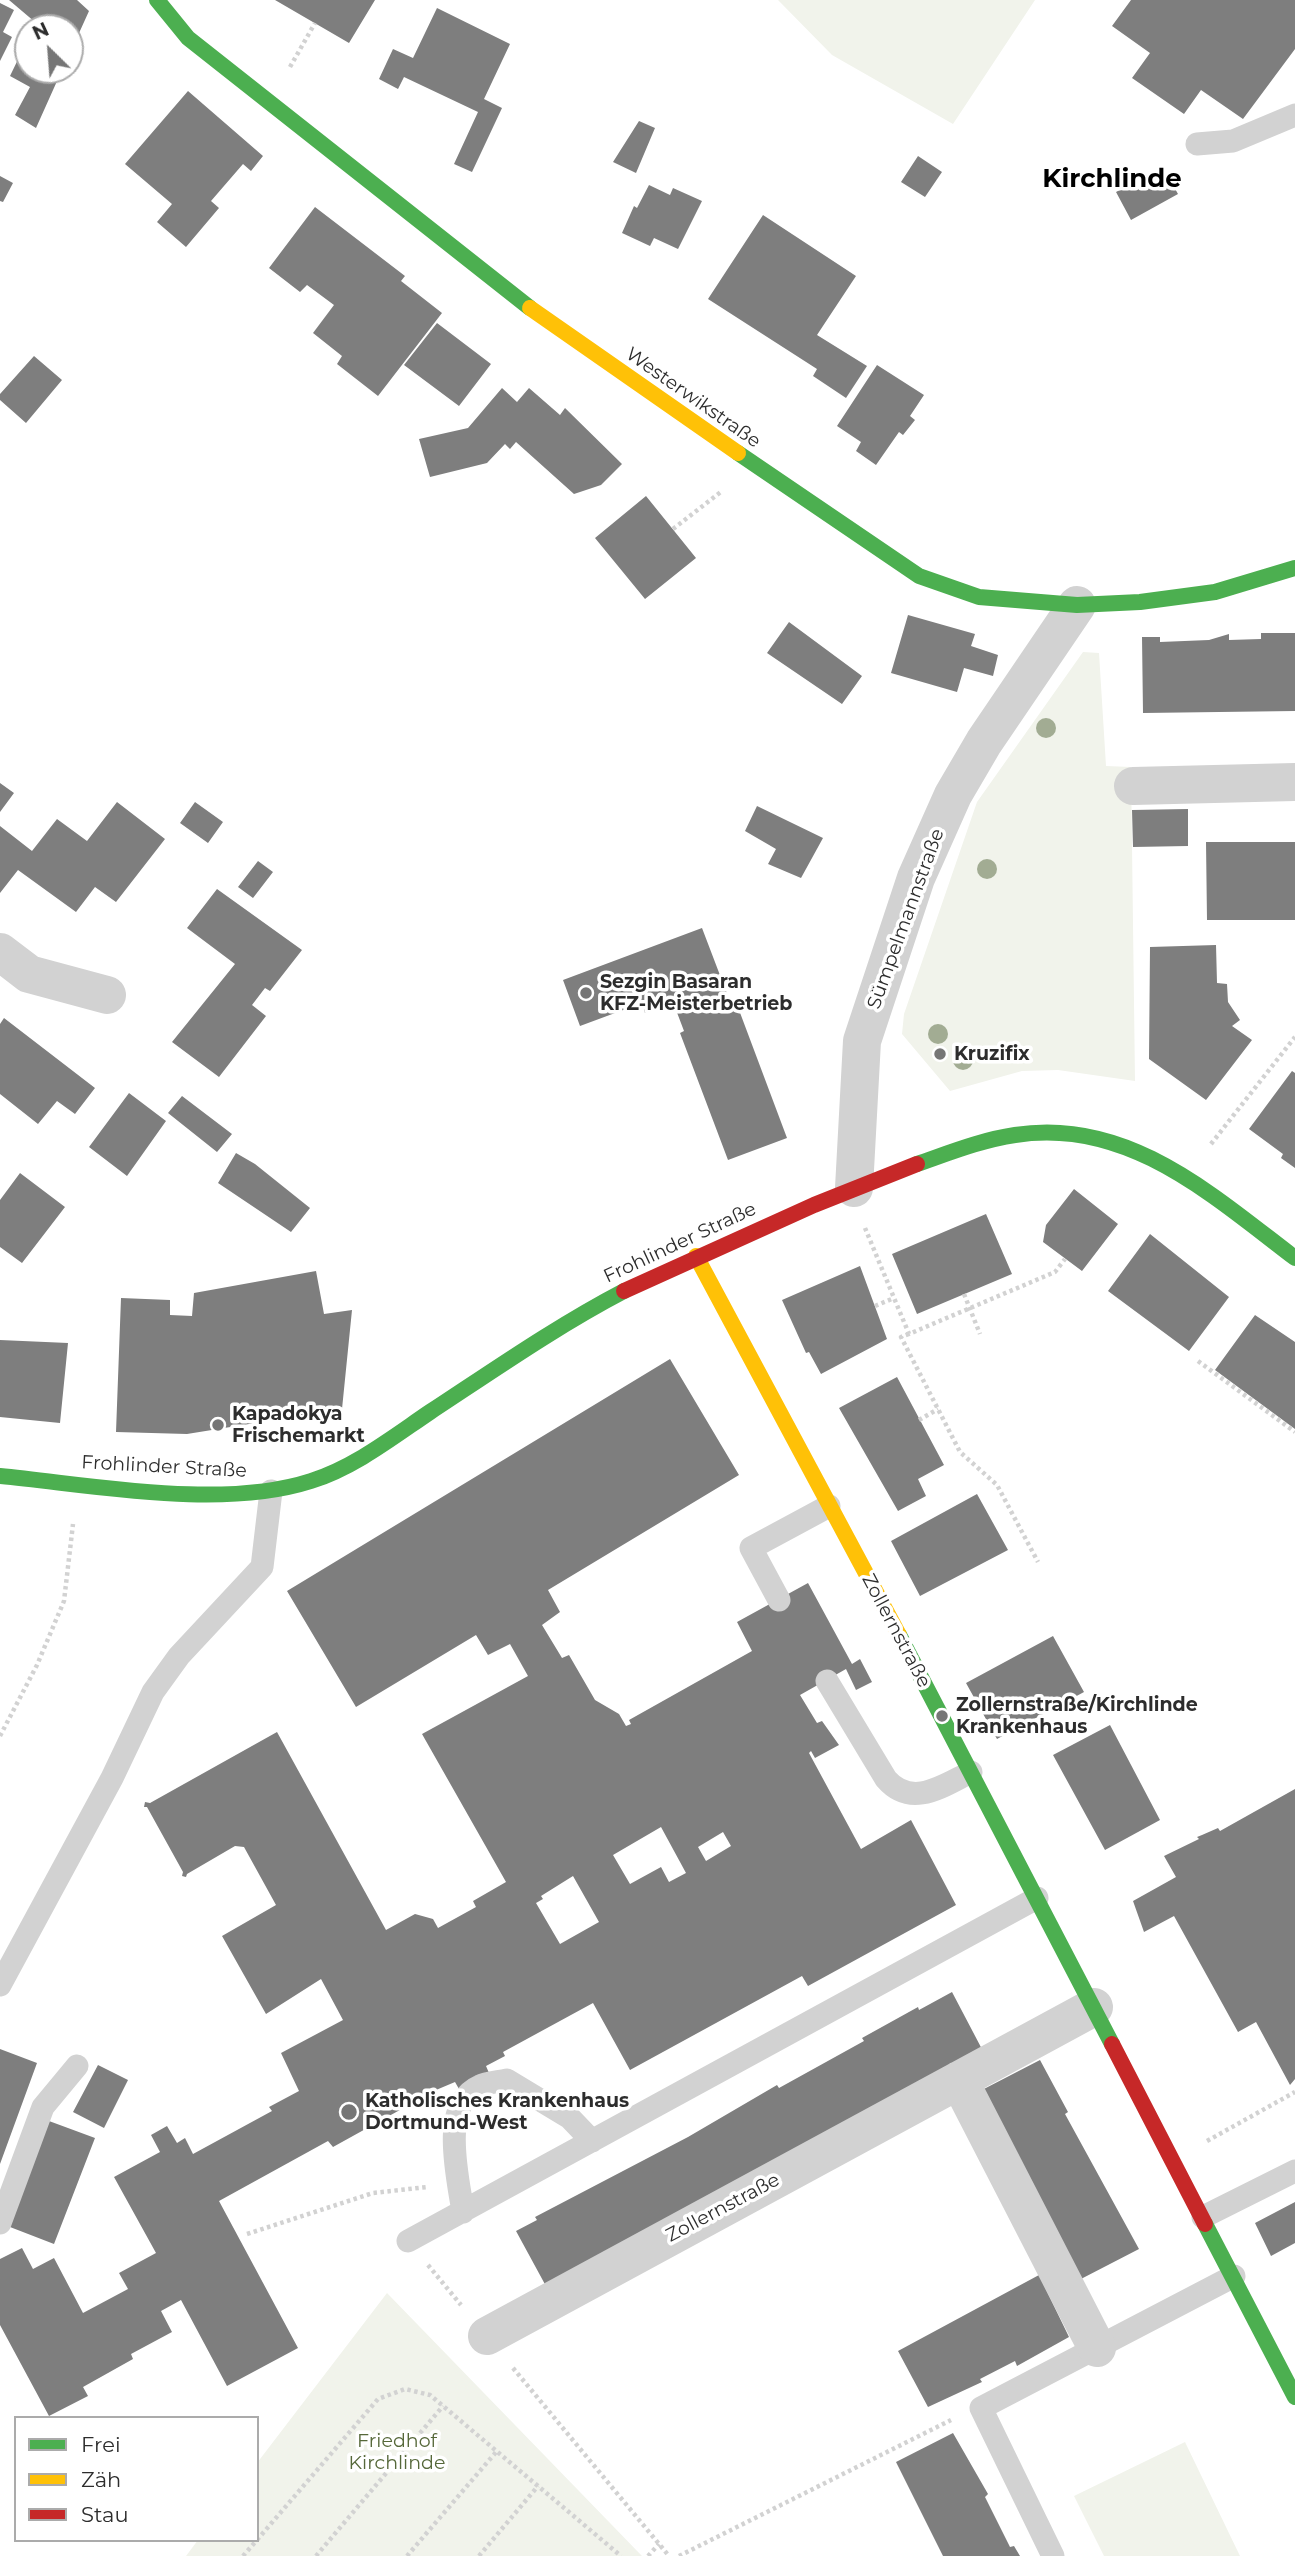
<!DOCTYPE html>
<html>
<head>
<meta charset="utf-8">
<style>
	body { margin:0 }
	#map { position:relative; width:1295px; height:2556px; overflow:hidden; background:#fff; font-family:Montserrat,sans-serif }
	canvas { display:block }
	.legend { position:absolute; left:14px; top:2416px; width:245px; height:126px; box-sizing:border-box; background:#fff; border:2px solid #ababab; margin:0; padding:9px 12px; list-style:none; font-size:21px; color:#2d2d2d }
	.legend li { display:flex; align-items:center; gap:14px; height:35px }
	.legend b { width:35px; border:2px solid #ababab }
	.north { position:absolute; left:14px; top:14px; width:70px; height:70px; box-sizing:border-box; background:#fff; border:2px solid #ababab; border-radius:50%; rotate:335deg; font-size:19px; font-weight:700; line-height:28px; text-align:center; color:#2d2d2d }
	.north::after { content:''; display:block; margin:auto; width:24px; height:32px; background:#767676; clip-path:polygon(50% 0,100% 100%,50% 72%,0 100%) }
</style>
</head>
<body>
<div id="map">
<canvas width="1295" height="2556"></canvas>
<ul class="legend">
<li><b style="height:9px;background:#4caf50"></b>Frei</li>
<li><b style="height:9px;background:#ffc107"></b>Zäh</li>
<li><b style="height:9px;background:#c62828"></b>Stau</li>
</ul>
<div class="north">N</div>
</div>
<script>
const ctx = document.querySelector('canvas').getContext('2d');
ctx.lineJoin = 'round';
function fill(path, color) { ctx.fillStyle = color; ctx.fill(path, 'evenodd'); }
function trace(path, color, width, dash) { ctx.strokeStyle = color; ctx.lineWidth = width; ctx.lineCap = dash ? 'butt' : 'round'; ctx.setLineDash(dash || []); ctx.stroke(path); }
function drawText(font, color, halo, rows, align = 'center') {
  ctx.font = font + ' Montserrat,sans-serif'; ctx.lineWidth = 7; ctx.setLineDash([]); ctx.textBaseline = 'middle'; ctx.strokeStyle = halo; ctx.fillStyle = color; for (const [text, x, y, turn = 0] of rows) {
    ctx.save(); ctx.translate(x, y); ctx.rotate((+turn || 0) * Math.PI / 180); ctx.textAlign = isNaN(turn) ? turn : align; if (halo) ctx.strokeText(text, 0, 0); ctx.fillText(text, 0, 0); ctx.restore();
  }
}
const green = new Path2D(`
	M778,0H1035L953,124L832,55Z
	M1083,652L1099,653L1106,766L1131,767L1135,1081L1058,1070L1022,1071L950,1091L902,1034L904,1014L977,802Z
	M387,2293L642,2556H186L198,2540H257V2463Z
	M1185,2442L1240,2556H1104L1074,2496Z`);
const building = new Path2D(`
	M9,0H77L89,11L70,53V28H42Z
	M275,0H375L349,43Z
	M1131,0H1295V49L1243,119L1201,90L1184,114L1132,78L1150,53L1112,26Z
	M0,3L14,10L3,32L12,37L0,61Z
	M437,8L510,44L484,99L502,108L472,172L454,164L478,112L404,77L398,89L379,79L393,49L413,58Z
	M25,45L28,47V70H62L36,128L15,115L30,87L10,76Z
	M188,91L263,156L251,171L243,164L211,201L219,208L186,247L157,222L172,204L125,164Z
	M639,121L655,128L636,173L613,162Z
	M918,156L942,172L925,197L901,182Z
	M1163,167L1178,194L1131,220L1116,192Z
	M0,176L13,183L3,202L0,201Z
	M649,185L670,195L673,188L702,201L678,249L654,238L650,246L622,233L634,206L637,208Z
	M315,207L405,276L401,281L442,313L378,396L337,364L342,356L313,333L334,305L307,285L300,292L269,268Z
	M763,215L856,276L817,335L867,366L846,398L813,376L817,369L708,299Z
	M437,323L491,364L459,406L404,365Z
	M34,356L62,380L26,423L0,400V394Z
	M877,365L924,395L910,416L915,420L903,435L899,432L876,465L856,451L861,442L837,426Z
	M502,388L517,402L529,388L560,415L565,408L622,464L601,485L574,494L516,442L510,449L505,444L487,463L430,477L419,439L468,428Z
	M646,496L696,558L645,599L595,538Z
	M908,615L975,634L971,646L998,655L993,676L964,668L957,692L891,673Z
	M789,622L862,676L842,704L767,653Z
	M1261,633H1295V711L1143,713L1142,637H1160V642L1209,640L1229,634V640L1261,639Z
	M0,783L14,793L0,812Z
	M117,802L165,839L116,902L95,887L76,912L18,870L0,893V826L32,851L57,819L87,841Z
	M195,802L223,822L208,843L180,823Z
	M757,806L823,838L801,878L768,864L776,849L745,831Z
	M1188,809V846L1133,847L1132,810Z
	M1206,842H1295V920H1207Z
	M258,861L273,872L253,898L238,887Z
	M217,889L302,950L270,991L265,988L252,1005L266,1016L219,1077L172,1042L235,964L187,928Z
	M702,928L734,1012L739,1010L787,1138L728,1160L680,1033L684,1031L673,1002L645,1013L642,1003L580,1026L563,980Z
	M1216,945L1217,983L1227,984L1228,1002L1240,1020L1232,1026L1252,1040L1206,1100L1149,1059L1150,947Z
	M4,1018L95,1088L75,1114L57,1101L38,1124L0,1094V1024Z
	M1292,1071L1295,1073V1168L1281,1158L1283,1154L1249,1129Z
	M129,1093L166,1121L127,1176L89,1147Z
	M182,1096L232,1134L217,1152L168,1113Z
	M236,1153L255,1164L310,1208L291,1232L218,1183Z
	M20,1173L65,1207L22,1263L0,1247V1200Z
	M1074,1189L1118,1224L1082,1271L1043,1242L1046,1225Z
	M986,1214L1012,1274L917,1314L892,1254Z
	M1150,1234L1229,1297L1189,1351L1108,1291Z
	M860,1266L887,1339L821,1374L809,1352L806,1353L782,1300Z
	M316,1271L324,1314L352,1310L342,1409L187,1434L116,1432L121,1298L170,1300V1315L192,1316L194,1293Z
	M1255,1315L1295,1342V1429L1215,1370Z
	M0,1340L68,1343L60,1423L0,1417Z
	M670,1359L739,1475L548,1590L560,1612L542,1625L562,1658L569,1655L595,1700L619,1714L626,1726L631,1724L629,1720L752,1651L737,1622L808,1583L852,1664L860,1659L872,1682L856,1690L846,1669L800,1695L817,1723L822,1721L839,1745L815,1758L811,1751L809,1753L861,1849L911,1820L956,1905L808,1986L802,1976L630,2070L593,2003L503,2052L505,2056L486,2066L489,2073L459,2089L455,2082L436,2090L333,2147L328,2141L219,2201L298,2348L227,2386L181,2300L161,2311L172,2332L131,2354L133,2359L83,2387L88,2396L49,2416L0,2325V2259L22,2248L33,2269L54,2258L83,2313L128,2289L119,2273L156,2253L114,2177L160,2152L151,2135L167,2126L177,2143L185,2138L193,2154L272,2111L269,2107L299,2091L281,2053L343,2020L321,1979L266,2014L222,1936L276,1905L244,1847L235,1846L187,1874L186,1877L182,1876L183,1872L147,1807H144L145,1802L150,1803L277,1732L386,1930L415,1914L433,1919L438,1928L476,1907L473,1901L506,1882L422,1734L528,1676L510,1644L488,1655L476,1635L356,1707L287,1591ZM661,1827L686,1873L669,1882L661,1867L630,1884L613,1855ZM723,1832L731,1846L706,1861L698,1847ZM573,1876L599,1922L560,1944L536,1903L543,1899L541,1896Z
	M897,1377L944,1465L918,1479L926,1496L898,1511L839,1408Z
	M977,1494L1008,1550L920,1596L891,1541Z
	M1053,1636L1084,1692L997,1739L966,1683Z
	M1110,1725L1160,1820L1105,1850L1053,1755Z
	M1295,1789V2079L1290,2085L1256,2022L1238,2032L1174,1916L1144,1932L1133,1901L1176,1877L1164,1856L1199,1839L1197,1837L1202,1835L1218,1828L1220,1831Z
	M952,1992L984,2053L547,2288L516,2231L537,2220L535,2217L688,2137L777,2085L779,2088L864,2041L862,2038L918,2007L919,2010Z
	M0,2049L37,2063L0,2164Z
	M1040,2060L1068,2112L1065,2114L1139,2249L1079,2280L980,2091Z
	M98,2065L128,2080L104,2128L73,2112Z
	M49,2121L95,2138L54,2244L10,2227Z
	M1295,2202V2243L1271,2256L1255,2223Z
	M1039,2275L1069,2337L1017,2366L1015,2361L980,2379L982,2382L928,2407L898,2351Z
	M953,2433L988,2494L985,2497L1010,2547L1014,2546L1020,2556H943L896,2462Z`);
const path = new Path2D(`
	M290,67L315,23
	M673,529L722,491
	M1211,1144L1295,1037
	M865,1228L909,1334L1055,1272L1065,1259
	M964,1294L980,1334
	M875,1306L894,1298
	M909,1334L901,1337L960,1452L997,1485L1038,1562
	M1198,1361L1295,1432
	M919,1420L938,1409
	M0,1736L37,1665L64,1601L73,1524
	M1207,2141L1295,2092
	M247,2234L373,2193L427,2187
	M428,2265L461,2305
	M513,2368L669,2556
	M257,2540L378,2399L405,2389L430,2395L621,2556
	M243,2556L257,2540
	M316,2556L443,2406
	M407,2556L497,2451
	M479,2556L538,2486
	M648,2556L659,2544
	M679,2556L951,2420`);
const lane = new Path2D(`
	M1197,144L1233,141L1295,115
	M779,1600L751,1548L829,1506
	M827,1681L886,1779C912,1809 944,1785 971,1772
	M0,1985L112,1778L153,1692L179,1656L262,1567L271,1491
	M463,2212C458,2177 439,2104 480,2086C487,2082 498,2082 507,2080L570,2118L592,2141
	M1203,2217L1295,2171
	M0,2223L43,2107L77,2066
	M408,2241L1037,1898
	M1053,2556L981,2408L1234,2276`);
const street = new Path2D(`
	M1133,786L1295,782
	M0,952L29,974L107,995
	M854,1188L862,1041L916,878L953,795L984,742L1077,605
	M959,2080L1097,2348
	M487,2336L1094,2007`);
const fast = new Path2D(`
	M157,0L188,38L530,308
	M738,453L919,576L979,597L1077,605L1140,602L1215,592L1295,568
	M917,1164C949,1153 981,1140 1015,1135C1127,1117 1212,1195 1295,1258
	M0,1476C94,1485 221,1510 311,1481C355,1467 393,1437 430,1412C494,1370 557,1326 624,1291
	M899,1635L1112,2044
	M1205,2224L1295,2397`);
const slow = new Path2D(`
	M530,308L738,453
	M696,1256L899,1635`);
const jam = new Path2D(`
	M624,1291L814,1205L917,1164
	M1112,2044L1205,2224`);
const trees = [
	[1046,728],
	[987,869],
	[938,1034],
	[963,1060]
];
const markers = [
	[586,993,7,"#767676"],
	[940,1054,7,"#767676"],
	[218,1425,7,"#767676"],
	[942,1716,7,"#767676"],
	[349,2112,9,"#767676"]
];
const streetNames = [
	["Westerwikstraße",693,398,35],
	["Sümpelmannstraße",906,919,-70],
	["Frohlinder Straße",680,1243,-25],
	["Frohlinder Straße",164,1467,3],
	["Zollernstraße",896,1631,62],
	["Zollernstraße",723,2208,-28]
];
const poiNames = [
	["Sezgin Basaran",600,982],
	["KFZ-Meisterbetrieb",600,1004],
	["Kruzifix",954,1054],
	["Kapadokya",232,1414],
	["Frischemarkt",232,1436],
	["Zollernstraße/Kirchlinde",956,1705],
	["Krankenhaus",956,1727],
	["Katholisches Krankenhaus",365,2101],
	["Dortmund-West",365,2123]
];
const parkNames = [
	["Friedhof",397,2441],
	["Kirchlinde",397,2463]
];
const districtNames = [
	["Kirchlinde",1112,179]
];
fill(green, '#f1f3eb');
fill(building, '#7e7e7e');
trace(path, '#d2d2d2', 4.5, [3.5, 3.5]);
trace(lane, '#d2d2d2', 23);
trace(street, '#d2d2d2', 38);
trace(fast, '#4caf50', 16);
trace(slow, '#ffc107', 16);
trace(jam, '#c62828', 16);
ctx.fillStyle = '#a2ac93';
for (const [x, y] of trees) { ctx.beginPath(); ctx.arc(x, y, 10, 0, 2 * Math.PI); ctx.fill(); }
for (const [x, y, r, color] of markers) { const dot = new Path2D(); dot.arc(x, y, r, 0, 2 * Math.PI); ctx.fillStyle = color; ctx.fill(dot); trace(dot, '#fff', 2.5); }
drawText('19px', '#2d2d2d', '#fff', streetNames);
drawText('bold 19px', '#2d2d2d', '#fff', poiNames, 'left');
drawText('19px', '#56683a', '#fff', parkNames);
drawText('bold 26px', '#000', '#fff', districtNames);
</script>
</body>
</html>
